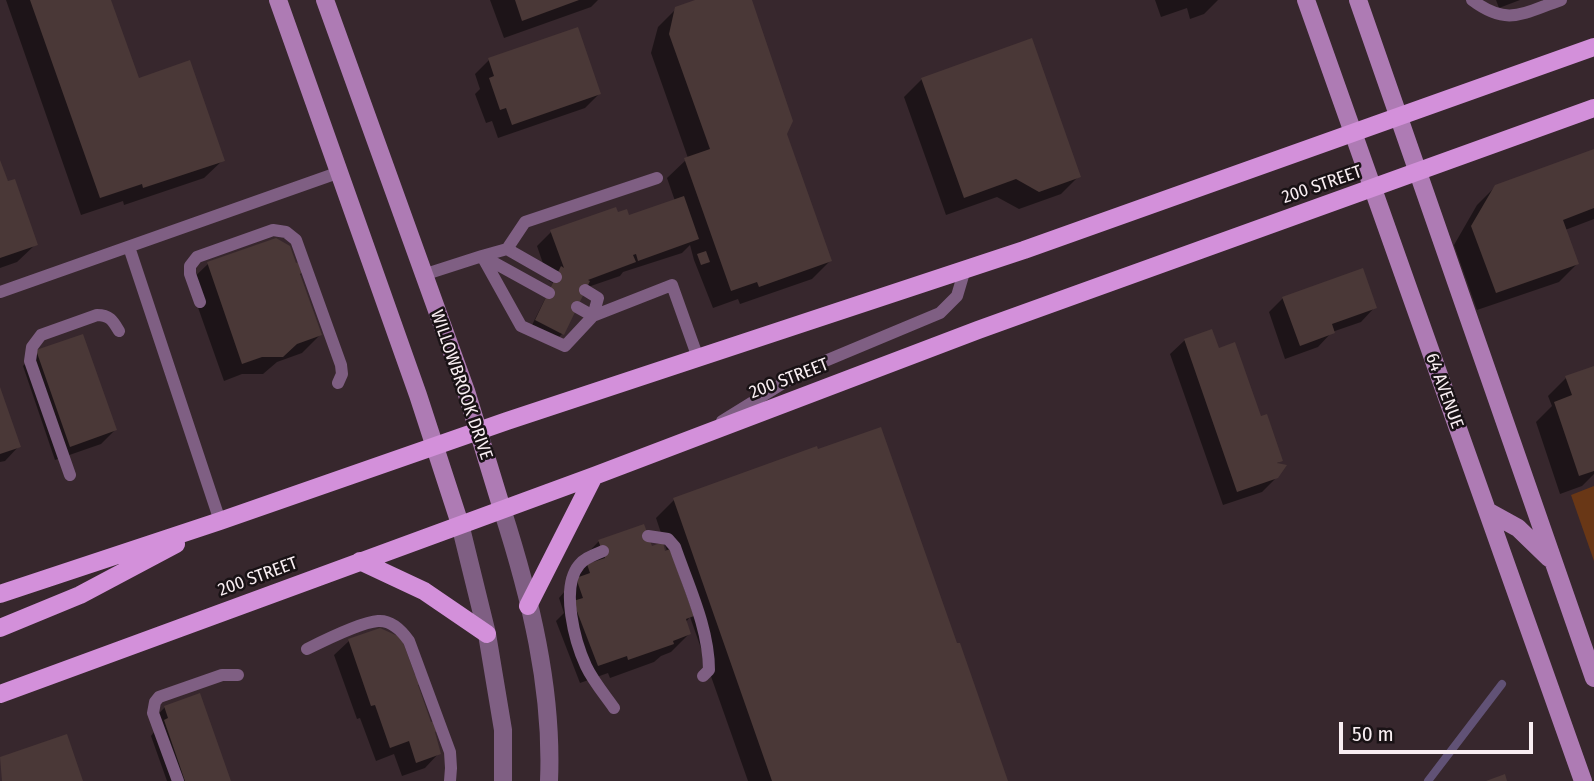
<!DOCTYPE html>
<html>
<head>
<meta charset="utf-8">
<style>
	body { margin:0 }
	#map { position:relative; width:1594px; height:781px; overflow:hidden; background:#37272d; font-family:"Fira Sans Condensed",sans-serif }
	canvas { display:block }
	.scale { position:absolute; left:1339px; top:722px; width:194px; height:32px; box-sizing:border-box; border:4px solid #f9eef2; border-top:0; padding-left:9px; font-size:21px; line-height:24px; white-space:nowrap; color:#f9eef2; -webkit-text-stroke:5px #191215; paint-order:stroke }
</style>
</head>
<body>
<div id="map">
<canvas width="1594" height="781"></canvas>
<div class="scale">50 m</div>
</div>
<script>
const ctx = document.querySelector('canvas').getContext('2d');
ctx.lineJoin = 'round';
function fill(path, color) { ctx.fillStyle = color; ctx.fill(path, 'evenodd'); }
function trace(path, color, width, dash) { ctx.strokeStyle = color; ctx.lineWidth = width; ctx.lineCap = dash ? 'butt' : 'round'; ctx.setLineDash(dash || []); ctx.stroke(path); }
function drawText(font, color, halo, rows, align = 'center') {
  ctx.font = font + ' "Fira Sans Condensed",sans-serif'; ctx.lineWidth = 5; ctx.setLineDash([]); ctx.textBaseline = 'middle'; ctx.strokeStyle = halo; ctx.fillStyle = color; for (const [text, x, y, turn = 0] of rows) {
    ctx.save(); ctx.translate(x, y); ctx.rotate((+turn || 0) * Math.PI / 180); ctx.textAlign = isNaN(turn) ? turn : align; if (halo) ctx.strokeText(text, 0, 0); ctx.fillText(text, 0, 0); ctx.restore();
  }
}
const green = new Path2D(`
	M1594,486V561L1571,495Z`);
const shadow = new Path2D(`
	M6,0H109L138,81L223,160L204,178L124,205L123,201L81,215Z
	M490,0H598L591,7L504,38Z
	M700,0H750L785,134L830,261L812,279L740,304L738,299L713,308L694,260L690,245L682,253L623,272L620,276L585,288L563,333L558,338L532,325L553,283L549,281L537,246L551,232L617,214L628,217L675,201L667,178L688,158L651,53L658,27L676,9Z
	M1155,0H1218L1204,14L1190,19L1187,8L1161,17Z
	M1496,0H1520L1499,8Z
	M489,60L599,94L585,108L498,138L492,121L486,123L475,94L480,89L475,74Z
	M922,79L1079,176L1061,194L1019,209L997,197L946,215L904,97Z
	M1594,151V219L1565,230L1577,264L1559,282L1477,310L1454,245L1477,205L1496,186Z
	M0,164L36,244L17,262L0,268Z
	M208,264L295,265L303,272L299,276L320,335L302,353L277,362L263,374H242L224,381L189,282Z
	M1283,298L1375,307L1361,322L1332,332L1318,347L1285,359L1269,312Z
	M1185,340L1218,350L1260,418L1281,460L1277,464V477L1262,492L1223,505L1170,354Z
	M37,352L115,430L101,444L55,460L23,366Z
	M1594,368V474L1582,486L1560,494L1536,422L1552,406L1548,396L1566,378Z
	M0,391L19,446L5,461L0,462Z
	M674,500L1006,781H748L690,617L686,622L689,634L671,652L661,656L654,662L610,678L608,673L580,683L556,621L564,613L559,598L584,569L581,560L599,541L651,548L664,553L667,551L656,518Z
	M380,630L417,686L439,753L425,768L402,776L394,754L376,761L360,718L357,719L334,655L349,641Z
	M165,707L229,781H167L151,736L154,732L151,722Z`);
const stream = new Path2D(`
	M1428,781L1502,684`);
const building = new Path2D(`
	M30,0H111L139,78L190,60L225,161L143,188L142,184L100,198Z
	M515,0H579L522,21Z
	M695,0H752L793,121L787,134L832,261L759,287L757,282L731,291L684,158L710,149L669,34L675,7Z
	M578,27L601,94L512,125L506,108L500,110L489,78L494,76L488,58Z
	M1032,38L1081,177L1039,192L1016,179L964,198L921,78Z
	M1594,149V208L1563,220L1579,264L1496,293L1471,226L1495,185Z
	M0,160L8,181L15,179L38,245L0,258Z
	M684,196L699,239L638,261L636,254L633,255L636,262L588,280L590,281L564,335L535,320L561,266L564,268L550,230L616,207L618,212L627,209L629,215Z
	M276,238L290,246L296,263L301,261L305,272L300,274L322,335L297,344L283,357H262L242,364L207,262Z
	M706,251L710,262L701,265L697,254Z
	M1363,268L1377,308L1332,324L1335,333L1300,346L1282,297Z
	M1212,329L1219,348L1235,342L1261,416L1267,414L1283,461L1277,463L1287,465L1278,478L1237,492L1184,339Z
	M83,334L117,430L70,447L36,350Z
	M1594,366V471L1579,476L1554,402L1572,395L1565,376Z
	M0,387L21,447L0,454Z
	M881,427L957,643H960L1008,781H772L673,498L817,446L818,449Z
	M644,524L652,546L663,542L665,551L670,549L694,616L686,619L691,634L673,641L674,644L628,660L627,656L598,666L573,601L583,598L576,578L590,573L587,564L605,558L598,540Z
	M380,628L400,637L403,642L415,675L418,674L421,684L418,685L431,722L435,721L438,731L435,732L441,754L416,763L409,741L390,748L375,705L371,706L348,639Z
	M200,693L231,781H185L164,720L168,718L164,706Z
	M67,734L83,781H2L0,757Z
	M1505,774L1507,781H1486Z`);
const service = new Path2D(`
	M1472,0C1508,27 1523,13 1561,0
	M129,247L220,521
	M507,249L525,222L657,178
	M482,256L507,249L556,277
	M482,256L549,293
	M423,275L482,256L521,326L565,346L593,316L672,285L698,358
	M0,292L340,172
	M200,302L190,274V266L197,257L273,230L286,232L296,240L341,365L342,374L338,383
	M577,307L593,316L598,298L585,290
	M722,421L806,369L940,313L957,296L965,269
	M70,475L30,361L32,347L41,335L97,315C110,315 113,321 119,331
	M648,536L668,539L675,547C688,585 709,628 709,670L703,676
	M603,551C594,555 584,558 579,565C560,588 575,642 586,666C593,681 605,695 614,708
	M307,649C323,641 361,622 378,621C391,620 402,631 409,641L450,752L451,768L450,781
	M178,781L153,713L155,702L159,697L222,675H238`);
const tertiary = new Path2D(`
	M502,509C530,596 553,689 549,781
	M460,524L487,634L503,730V781`);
const secondary = new Path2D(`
	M278,0L418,395L460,524
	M325,0L466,391L502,509
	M1306,0L1583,781
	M1358,0L1594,678
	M1489,512L1518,528L1549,558`);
const primary = new Path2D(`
	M360,561L424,591L487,634
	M0,594L220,521L507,421L1024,250L1594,47
	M528,606L594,476
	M0,628L80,595L176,544
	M0,694L594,476L978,330L1594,108`);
const streetNames = [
	["200 STREET",1322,185,-19],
	["200 STREET",789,379,-21],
	["WILLOWBROOK DRIVE",461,385,71],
	["64 AVENUE",1444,391,70],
	["200 STREET",258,577,-20]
];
fill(green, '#693716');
fill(shadow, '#0007');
trace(stream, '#615276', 8);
fill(building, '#4a3837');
trace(service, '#7f5f83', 12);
trace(tertiary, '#7f5f83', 18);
trace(secondary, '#ae7bb4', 18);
trace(primary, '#d390da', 18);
drawText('18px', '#f9eef2', '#191215', streetNames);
</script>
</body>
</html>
